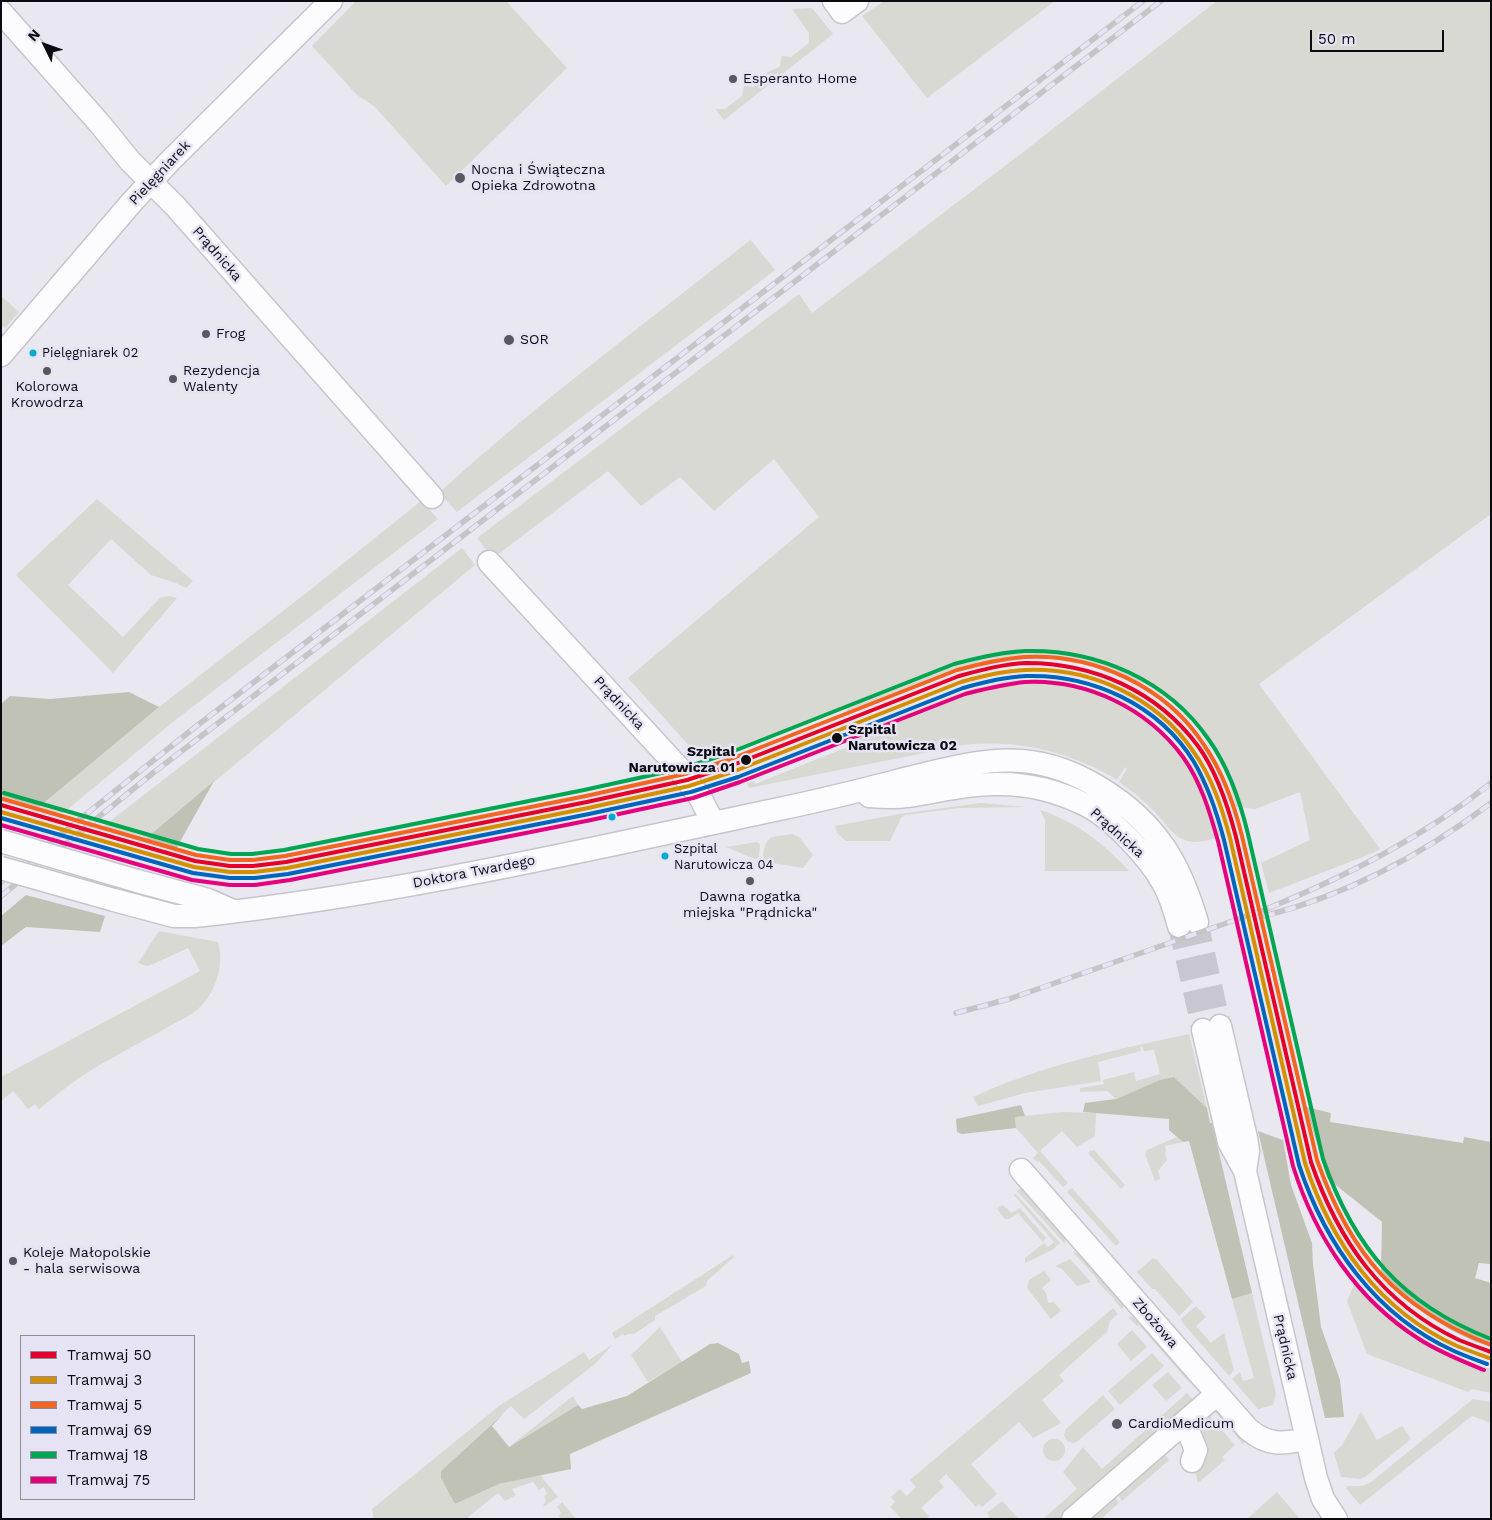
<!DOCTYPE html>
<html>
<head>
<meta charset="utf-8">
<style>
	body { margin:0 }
	#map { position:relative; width:1492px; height:1520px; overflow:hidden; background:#e9e7f0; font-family:"Work Sans",sans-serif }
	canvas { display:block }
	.frame { position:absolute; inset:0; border:2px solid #0c0b11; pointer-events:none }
	.legend { position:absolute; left:20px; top:1335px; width:175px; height:165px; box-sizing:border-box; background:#e6e3f4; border:1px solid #8f8d99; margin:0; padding:6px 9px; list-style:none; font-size:15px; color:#0c0b11 }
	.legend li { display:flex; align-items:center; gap:10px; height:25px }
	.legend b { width:25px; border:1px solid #8f8d99 }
	.north { position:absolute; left:20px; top:20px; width:50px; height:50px; -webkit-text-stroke:4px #e6e3f4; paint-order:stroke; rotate:312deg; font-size:14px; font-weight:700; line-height:20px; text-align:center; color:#0c0b11 }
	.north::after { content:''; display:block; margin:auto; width:18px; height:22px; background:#0c0b11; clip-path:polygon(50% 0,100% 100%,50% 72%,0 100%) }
	.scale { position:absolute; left:1310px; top:30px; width:134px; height:22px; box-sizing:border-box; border:2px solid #0c0b11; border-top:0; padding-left:6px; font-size:15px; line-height:18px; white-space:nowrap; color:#0c0b11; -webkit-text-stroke:4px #e6e3f4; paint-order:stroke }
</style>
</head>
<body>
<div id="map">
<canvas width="1492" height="1520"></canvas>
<div class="frame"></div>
<ul class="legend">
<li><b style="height:6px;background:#e4002b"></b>Tramwaj 50</li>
<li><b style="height:6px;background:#d48f03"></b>Tramwaj 3</li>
<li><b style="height:6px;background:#f26522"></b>Tramwaj 5</li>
<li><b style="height:6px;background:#0065bd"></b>Tramwaj 69</li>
<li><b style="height:6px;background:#00a651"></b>Tramwaj 18</li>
<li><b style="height:6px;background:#e5007d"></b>Tramwaj 75</li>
</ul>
<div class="north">N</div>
<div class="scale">50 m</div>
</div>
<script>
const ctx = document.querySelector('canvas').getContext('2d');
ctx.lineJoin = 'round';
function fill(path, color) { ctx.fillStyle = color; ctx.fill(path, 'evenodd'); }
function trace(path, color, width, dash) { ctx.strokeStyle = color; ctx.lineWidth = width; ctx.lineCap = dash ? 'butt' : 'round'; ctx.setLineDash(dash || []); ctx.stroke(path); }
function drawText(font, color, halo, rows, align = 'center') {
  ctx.font = font + ' "Work Sans",sans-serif'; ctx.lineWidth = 5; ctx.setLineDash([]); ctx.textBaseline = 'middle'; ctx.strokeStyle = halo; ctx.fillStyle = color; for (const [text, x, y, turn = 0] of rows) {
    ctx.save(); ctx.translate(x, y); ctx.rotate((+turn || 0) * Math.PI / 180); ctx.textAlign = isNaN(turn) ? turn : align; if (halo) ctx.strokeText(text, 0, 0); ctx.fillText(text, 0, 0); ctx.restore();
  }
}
const green = new Path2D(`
	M356,1H506L567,68L446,186L375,107L357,95L312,46Z
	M884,1H1055L927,98L862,16Z
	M1217,1H1491V514L1259,684L1380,849L1368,855L1269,893L1261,863L1310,840L1300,792L1255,809L1236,807L1223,757L1180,706L1145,684L1112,671L1082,663L1055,658L1039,657L1004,660L986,663L954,673L849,714L846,706L715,757L714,754L701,759L628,678L819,517L774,459L714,511L680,477L641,506L608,471L493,558L477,538L799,294L812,313L1022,153Z
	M812,8L833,34L724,120L715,109H725L742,96L744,86L754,87L762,81C763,71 774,71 780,66L782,56L791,57L809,43V33L792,9Z
	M750,239L775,270L457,512L439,493C537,403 645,324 749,241Z
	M1,296L19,312L5,328L1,325Z
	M97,499L193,581L186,588L176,583L151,575L111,539L68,585L123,637L160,598L169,596L177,598L113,673L16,575Z
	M421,501L438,519L174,721L62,814L39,807L159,707L310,590Z
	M462,548L475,565L143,841L100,829Z
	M1039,679C1118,685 1166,720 1206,787L1204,788L1221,836C1180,851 1177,836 1152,809C1142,799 1131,790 1119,782L1127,769L1125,767L1117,780C1071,752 1018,739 964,745L749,788L747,783L754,781L755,784L860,742L857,733L967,690L1008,681Z
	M981,803L1025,807L960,808L905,815L901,818L890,841H846L837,833L835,826L899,814Z
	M1040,810C1077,822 1103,843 1129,871H1045V820Z
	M792,834L799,837L813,855L803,868L767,862L763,857C766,833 771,838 792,834Z
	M757,842L760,844L759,857L755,859L726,847Z
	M159,931L218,942C225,965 215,994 198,1009C191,1015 183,1019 175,1023C152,1037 128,1048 105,1062C81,1075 60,1092 39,1109L35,1104L28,1109L13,1091L1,1101V1077L200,971L188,948L151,965L147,966L138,963Z
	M1189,1034L1207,1108L1174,1077L1160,1081L1116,1099L1107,1091L1080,1092V1088L1104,1084L1103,1080L1134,1072L1136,1081L1160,1074L1154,1050L1144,1051L1143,1047H1140L1141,1051L1098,1062L1101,1081L1025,1093L978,1106L973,1097C1042,1065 1115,1050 1189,1034Z
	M1062,1112L1096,1113L1095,1136L1077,1147L1062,1131L1040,1151L1068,1183L1063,1187L1039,1161L1037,1162L1033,1158L1038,1153L1016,1128L1015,1117Z
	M1177,1137L1183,1142L1165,1146L1166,1151L1165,1153L1167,1160L1158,1171L1160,1179L1155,1181L1145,1154L1147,1150Z
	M1091,1150L1092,1151L1094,1150L1125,1185L1121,1189L1088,1153Z
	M1022,1187L1066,1236L1065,1244L1017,1191Z
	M1072,1188L1120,1242L1116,1246L1067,1192Z
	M1016,1194L1060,1243L1052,1250L1025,1263V1258L1044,1243L1048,1247L1054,1242L1014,1195Z
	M1002,1205L1012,1213L1020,1208L1046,1238L1043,1242L1018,1213L1009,1219H1005L997,1209Z
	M1073,1252L1082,1254L1124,1301L1123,1308L1122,1309L1114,1300V1298L1107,1291H1106L1097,1281L1098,1280Z
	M733,1255L734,1257L707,1281L706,1286L655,1316V1320L634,1334H629L625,1336L623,1334L615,1339L612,1333Z
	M1153,1258L1157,1260L1193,1302L1179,1316L1155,1289H1152L1137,1272Z
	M1070,1259L1091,1282L1077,1286L1062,1269L1055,1266Z
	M1044,1271L1051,1280L1042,1288L1046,1293L1048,1303L1054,1302L1061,1311L1051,1319L1027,1288L1029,1280Z
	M1355,1283L1370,1301L1373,1299C1406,1330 1446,1357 1491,1369V1393L1472,1389L1468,1392L1367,1354L1347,1301Z
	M1252,1293L1276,1394L1273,1405L1258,1409L1232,1379L1240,1372L1243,1381L1254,1378L1232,1299Z
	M1196,1306L1206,1317L1196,1326L1211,1343L1224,1333L1234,1370L1229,1376L1182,1322L1181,1319Z
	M1113,1308L1118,1314L1110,1321L1107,1332L1059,1375L1064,1381L1042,1400L1061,1423L1033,1438L1019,1422L971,1464L997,1494L982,1507L979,1504L976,1507L946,1474L939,1481L944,1487L921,1508L929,1516L927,1519H902L890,1507L895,1502L891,1497L900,1489L907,1496L916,1487L910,1480Z
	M1137,1316L1189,1374L1188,1381L1139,1325L1137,1326L1128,1317Z
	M660,1327L682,1362L648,1382L631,1355Z
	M1132,1330L1147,1347L1131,1361L1117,1344Z
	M612,1345L595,1364L524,1419L511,1406L441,1471L455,1504L499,1484L540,1475L558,1497L543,1507L546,1499L544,1497L547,1494L544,1487L539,1490L533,1482L512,1489L516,1495L505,1501L498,1493L468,1517L470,1519H374L372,1509L499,1406L584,1352L589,1360Z
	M1152,1353L1164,1366L1120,1405L1108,1391Z
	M1168,1372L1182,1388L1166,1401L1152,1385Z
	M1187,1393L1197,1404L1065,1519H1043L1077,1489L1063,1472L1083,1447L1102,1469Z
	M1103,1395L1115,1409L1078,1441L1073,1443L1067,1441L1064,1435L1066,1429Z
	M573,1396L578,1405L509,1447Z
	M1473,1399L1491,1402V1423L1472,1416L1360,1505L1346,1488L1348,1486H1363L1371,1482Z
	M1212,1408H1219L1247,1440L1243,1444Z
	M1361,1412L1377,1440L1402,1426L1411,1439L1365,1477L1360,1479L1341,1477L1334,1453L1342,1445Z
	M1209,1415L1235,1445L1222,1457L1225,1460L1198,1483L1195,1471C1214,1456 1205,1445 1198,1425Z
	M1043 1450a11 11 0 1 1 22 0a11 11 0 1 1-22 0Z
	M1163,1453L1169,1460L1122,1501L1117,1494Z
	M1277,1492L1300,1519H1247Z
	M1114,1496L1119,1503L1101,1519H1088Z
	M1002,1501L1019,1519H987L990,1516L987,1513Z
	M562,1502L576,1519H562L559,1516L561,1513L557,1507Z`);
const forest = new Path2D(`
	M129,692L159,707L39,807L1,796V704L10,696L50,699Z
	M214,781L176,849L143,841Z
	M26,895L105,916L100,932L26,927L1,946V916Z
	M1174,1077L1207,1108L1210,1123H1212L1252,1293L1232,1299L1189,1141L1183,1142L1169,1130V1119L1083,1112L1085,1103L1116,1099L1160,1080Z
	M1021,1105L1025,1116L1015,1117L1016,1128L962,1134L957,1132L956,1119Z
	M1306,1107L1331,1113L1330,1122L1463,1143L1464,1137L1491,1142V1264L1479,1263L1475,1278L1491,1283V1347C1451,1335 1419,1310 1387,1284L1389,1282L1381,1273L1382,1222L1327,1178Z
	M1258,1131L1283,1140L1291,1185L1312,1243L1313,1264L1321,1327L1340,1380L1344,1417L1325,1418Z
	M718,1343L739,1354L742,1363L749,1361L751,1373L570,1454L571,1469L499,1484L455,1504L441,1478V1471L503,1414L492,1426L509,1447L578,1405L582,1409L627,1396L710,1344Z`);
const minorTunnel = new Path2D(`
	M1197,922L1220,1026
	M1179,926L1203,1030`);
const minor = new Path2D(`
	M834,1L842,12L857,1
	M1,12L100,124L130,161L176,207L432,497
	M1,355L132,202L169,162L331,1
	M489,562L677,766L701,799L713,823
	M869,796C881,797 895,798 907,796C936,792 964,784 994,784C1025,783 1058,791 1086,805C1113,819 1149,857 1163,883C1171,896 1175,912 1179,926
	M137,881L208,900L233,911
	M114,900L174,916H195C392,895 586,850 779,809C819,801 858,791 897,781C936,771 982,758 1022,761C1075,765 1134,803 1164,847C1179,869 1189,895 1197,922
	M1220,1026L1246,1138L1248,1151L1245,1171
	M1203,1030L1229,1142L1245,1171L1316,1478L1323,1499L1336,1519
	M1021,1170L1248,1429C1268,1446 1282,1444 1307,1439
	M1185,1423L1196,1450L1192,1461
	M1073,1519L1217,1394`);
const rail = new Path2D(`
	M1,882L194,728L1143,1
	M1,896L153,773L1161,1
	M1264,916C1348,895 1422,855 1491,803
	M956,1013L1009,999L1264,910C1345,877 1422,838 1491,783`);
const minorBridge = new Path2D(`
	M1,841L137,881
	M1,868L114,900`);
const tram1 = new Path2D(`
	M1,805L195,861L230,866H253L286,862L587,802L687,780L733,765L959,676C981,670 1003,664 1026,663C1094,663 1157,691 1198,746C1217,772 1228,806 1236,837L1311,1162C1338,1240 1381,1303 1459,1340C1469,1344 1480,1348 1491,1352`);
const tram2 = new Path2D(`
	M1,812L194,867L230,872H254L287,868L588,808L689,786L735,771L961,682C982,676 1003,671 1025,670C1090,667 1156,697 1193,751C1212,777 1222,808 1230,838L1305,1163C1331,1242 1379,1311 1457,1346C1467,1350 1478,1354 1489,1358`);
const tram3 = new Path2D(`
	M3,799L196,855L230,860H253L285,856L586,796L685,774L731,759L957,670C979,664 1001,659 1024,657C1093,653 1166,686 1204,745C1223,772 1234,804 1242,836L1317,1160C1350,1254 1397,1309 1491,1345`);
const tram4 = new Path2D(`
	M1,818L193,873L230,878H255L288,874L589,814L691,792L738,777L963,688C984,682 1005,677 1026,676C1092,674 1159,705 1194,762C1208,786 1217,813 1224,840L1299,1165C1325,1244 1376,1316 1454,1351C1465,1356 1476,1360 1487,1364`);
const tram5 = new Path2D(`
	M4,793L198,849L231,854H252L284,850L584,790L684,768L729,753L954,664C977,658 1001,652 1025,651C1097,649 1168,680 1209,740C1229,768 1240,801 1248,834L1323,1159C1354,1248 1401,1304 1491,1339`);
const tram6 = new Path2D(`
	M1,825L192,880L230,885H255L290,880L591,820L693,798L740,782L965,694C985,689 1004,684 1025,682C1086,679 1147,708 1183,757C1201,782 1210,813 1218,841L1293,1166C1315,1236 1356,1299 1419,1339C1439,1352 1462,1361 1484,1370`);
const markers = [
	[733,79,5,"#59585f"],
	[460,178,6,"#59585f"],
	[206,334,5,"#59585f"],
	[509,340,6,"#59585f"],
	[33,353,4.5,"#00a9ce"],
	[47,371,5,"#59585f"],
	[173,379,5,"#59585f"],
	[837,738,6,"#0c0b11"],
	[746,760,6,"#0c0b11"],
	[612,817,4.5,"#00a9ce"],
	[665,856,4.5,"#00a9ce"],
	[750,881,5,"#59585f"],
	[13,1261,5,"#59585f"],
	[1117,1424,6,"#59585f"]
];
const busNames = [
	["Pielęgniarek 02",42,353],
	["Szpital",674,849],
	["Narutowicza 04",674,865]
];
const poiNames = [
	["Esperanto Home",743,79],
	["Nocna i Świąteczna",471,170],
	["Opieka Zdrowotna",471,186],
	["Frog",216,334],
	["SOR",520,340],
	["Rezydencja",183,371],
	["Walenty",183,387],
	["Kolorowa",47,387,"center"],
	["Krowodrza",47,403,"center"],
	["Dawna rogatka",750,897,"center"],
	["miejska \"Prądnicka\"",750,913,"center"],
	["Koleje Małopolskie",23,1253],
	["- hala serwisowa",23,1269],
	["CardioMedicum",1128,1424]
];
const streetNames = [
	["Pielęgniarek",160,173,-47],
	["Prądnicka",217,254,49],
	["Prądnicka",619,703,47],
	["Prądnicka",1117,833,42],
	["Doktora Twardego",474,872,-11],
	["Zbożowa",1155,1323,49],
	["Prądnicka",1285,1347,77]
];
const stopNames = [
	["Szpital",848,730],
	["Narutowicza 02",848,746],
	["Szpital",735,752,"right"],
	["Narutowicza 01",735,768,"right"]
];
fill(green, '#d8d9d2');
fill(forest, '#c1c2b6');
trace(minorTunnel, '#c8c6cf', 22, [22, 11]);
trace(minor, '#c6c5cc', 25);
trace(minor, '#fcfbfd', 22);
trace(rail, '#c5c4c7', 5.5);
trace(rail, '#e6e3f4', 4, [11]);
trace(minorBridge, '#c6c5cc', 25, []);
trace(minorBridge, '#fcfbfd', 22);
trace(tram1, '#e4002b', 4);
trace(tram2, '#d48f03', 4);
trace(tram3, '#f26522', 4);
trace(tram4, '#0065bd', 4);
trace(tram5, '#00a651', 4);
trace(tram6, '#e5007d', 4);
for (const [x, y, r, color] of markers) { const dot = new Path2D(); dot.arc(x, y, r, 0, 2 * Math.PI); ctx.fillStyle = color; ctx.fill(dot); trace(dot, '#e6e3f4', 2); }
drawText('13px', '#0c0b11', '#e6e3f4', busNames, 'left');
drawText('14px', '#0c0b11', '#e6e3f4', poiNames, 'left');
drawText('14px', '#0c0b11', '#e6e3f4', streetNames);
drawText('bold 14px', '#0c0b11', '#e6e3f4', stopNames, 'left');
</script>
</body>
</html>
